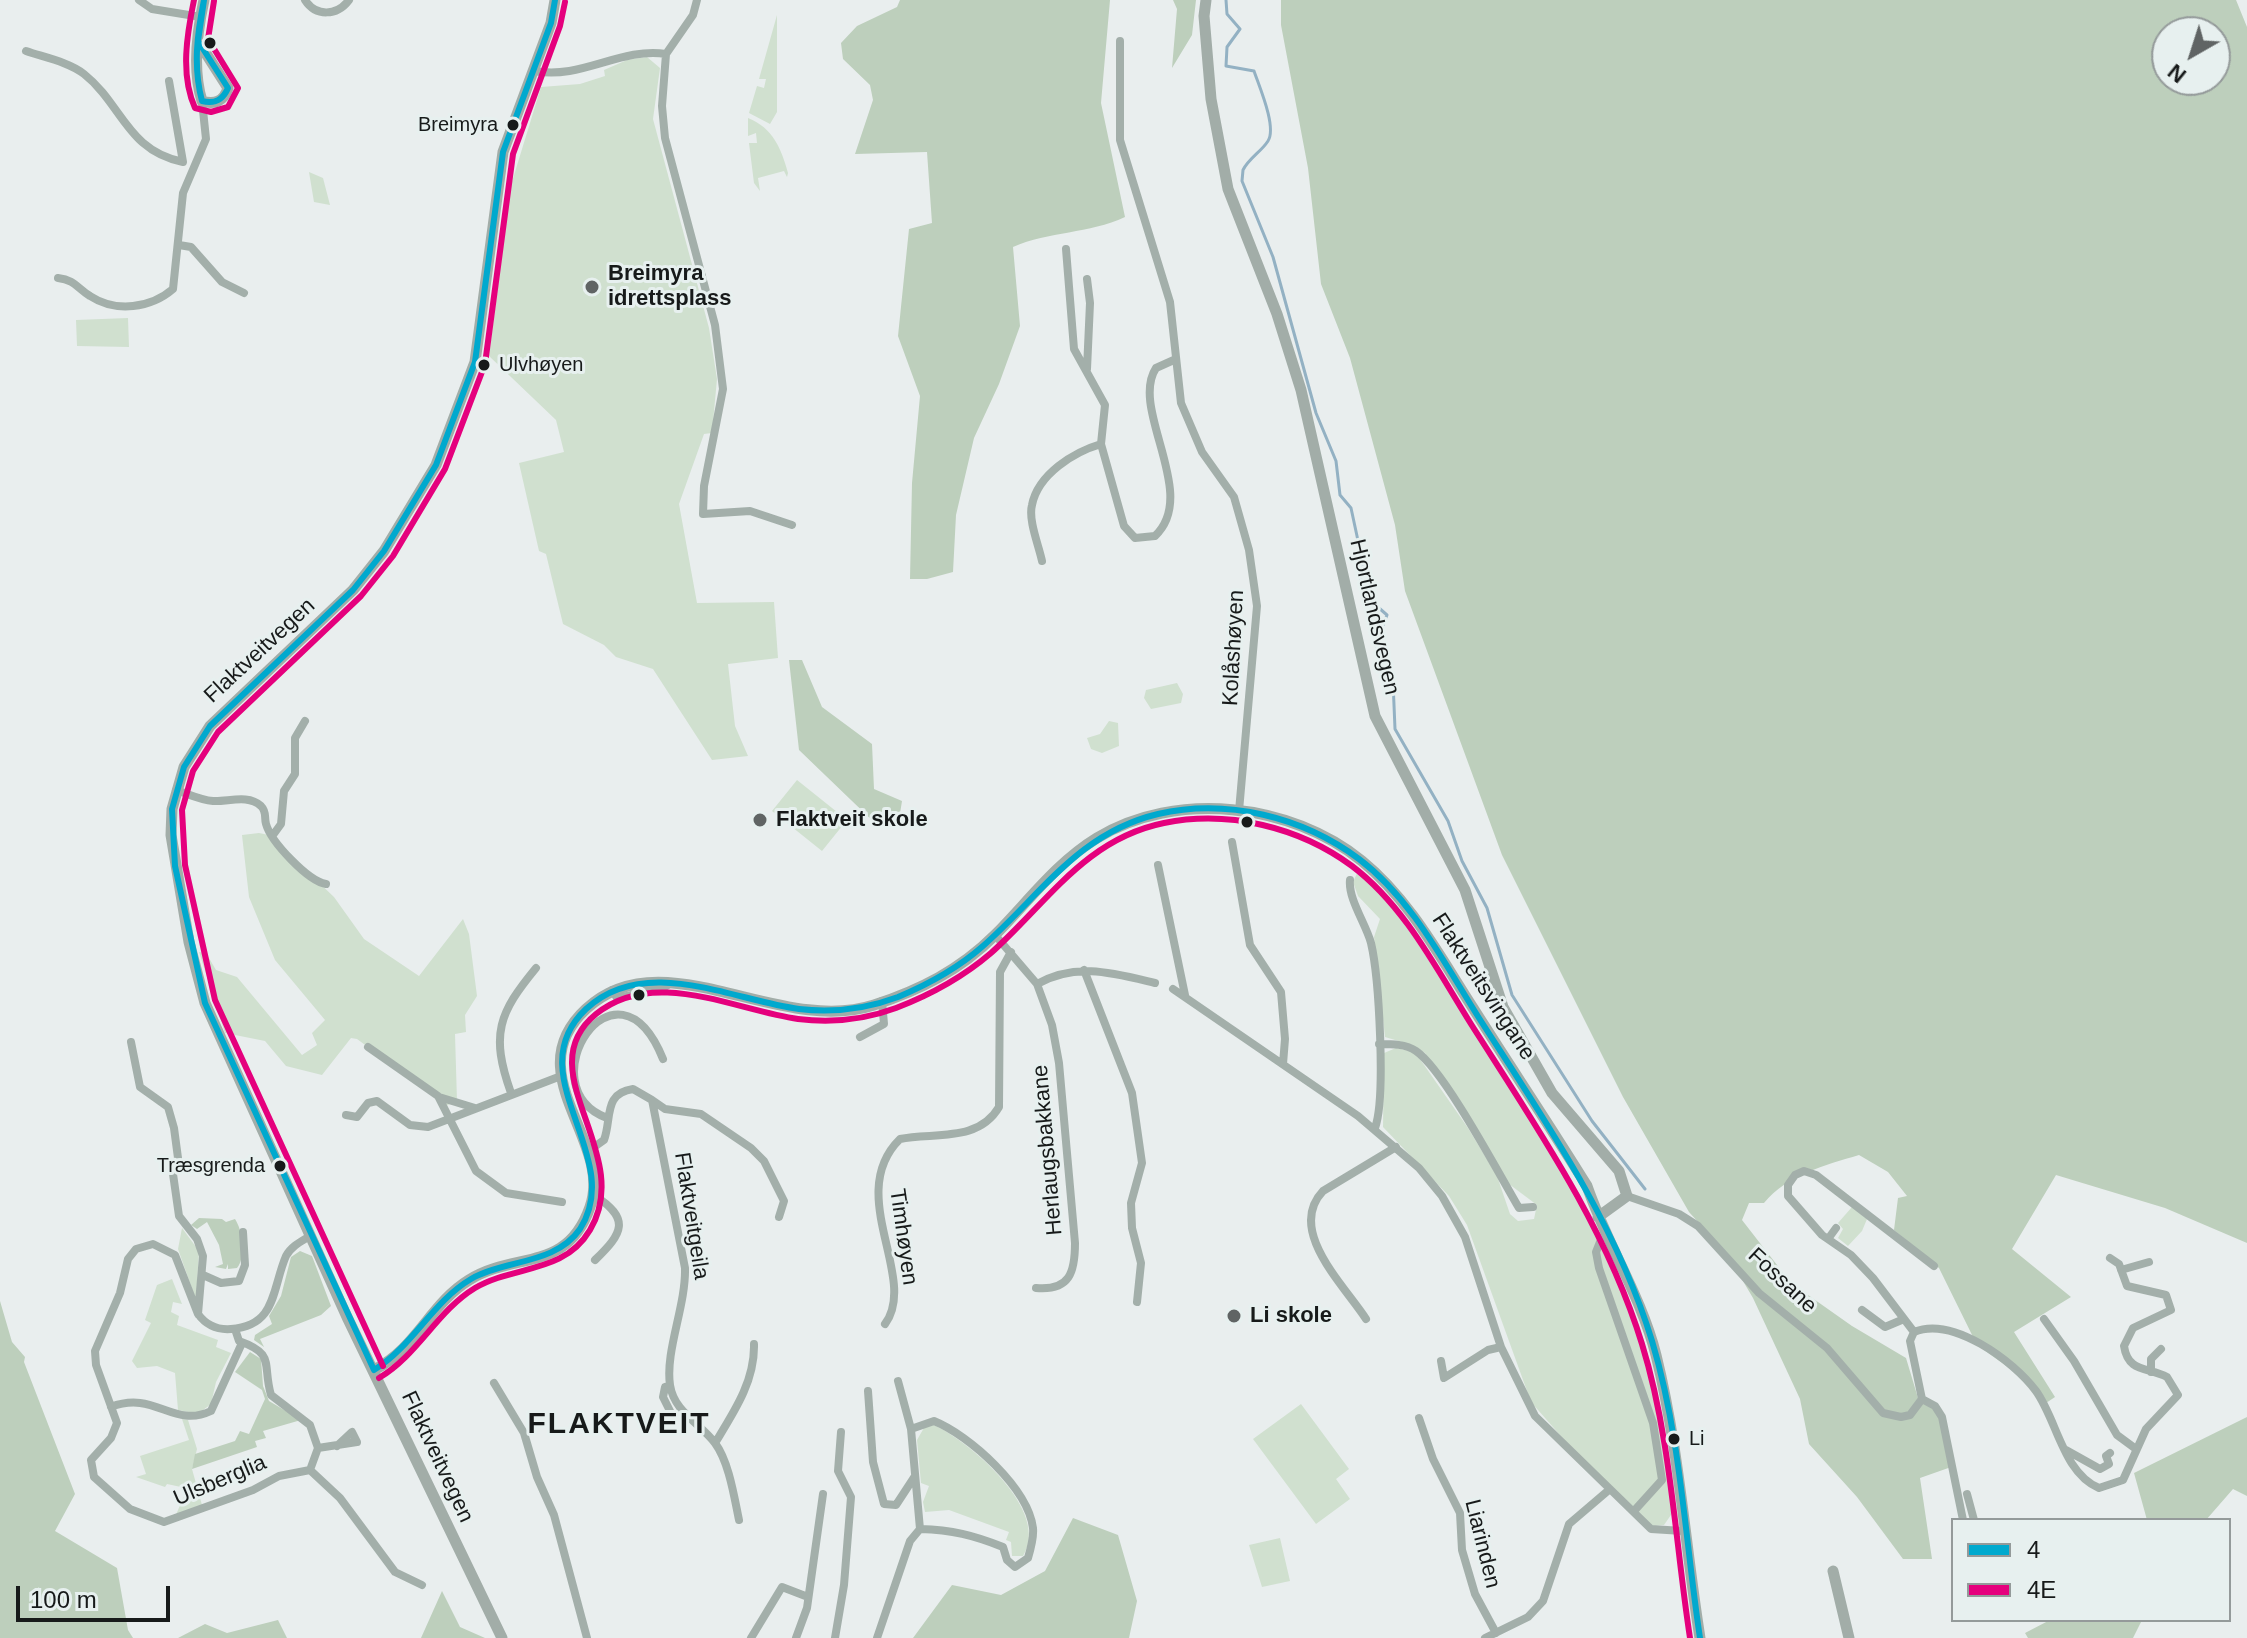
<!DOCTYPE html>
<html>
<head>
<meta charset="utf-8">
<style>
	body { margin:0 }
	#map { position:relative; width:2247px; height:1638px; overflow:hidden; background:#e9eeee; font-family:Arial,sans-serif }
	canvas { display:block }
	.legend { position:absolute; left:1951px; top:1518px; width:280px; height:104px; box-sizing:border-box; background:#e7f0ef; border:2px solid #949a9a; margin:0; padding:10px 14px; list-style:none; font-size:24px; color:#171a1a }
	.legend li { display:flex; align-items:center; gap:16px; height:40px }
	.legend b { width:40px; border:2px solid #949a9a }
	.north { position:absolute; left:2151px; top:16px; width:80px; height:80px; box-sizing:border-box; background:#e7f0ef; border:2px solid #949a9a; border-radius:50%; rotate:219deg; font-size:22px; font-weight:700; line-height:32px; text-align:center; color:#171a1a }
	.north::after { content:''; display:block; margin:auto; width:28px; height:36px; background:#606464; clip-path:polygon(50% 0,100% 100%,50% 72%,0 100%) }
	.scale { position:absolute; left:16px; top:1586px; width:154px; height:36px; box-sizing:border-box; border:4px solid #171a1a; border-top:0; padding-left:10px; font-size:24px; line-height:28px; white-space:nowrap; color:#171a1a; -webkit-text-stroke:6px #e7f0ef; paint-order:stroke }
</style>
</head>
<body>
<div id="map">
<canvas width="2247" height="1638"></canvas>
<ul class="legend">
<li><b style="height:10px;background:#00a9ce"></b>4</li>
<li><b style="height:10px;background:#e5007d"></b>4E</li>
</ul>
<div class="north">N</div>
<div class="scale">100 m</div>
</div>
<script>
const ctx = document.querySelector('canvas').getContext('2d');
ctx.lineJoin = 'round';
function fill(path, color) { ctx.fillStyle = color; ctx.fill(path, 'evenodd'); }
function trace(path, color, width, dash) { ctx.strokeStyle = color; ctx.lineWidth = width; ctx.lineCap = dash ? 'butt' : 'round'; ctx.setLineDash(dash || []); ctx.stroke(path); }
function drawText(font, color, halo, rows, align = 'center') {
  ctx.font = font + ' Arial,sans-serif'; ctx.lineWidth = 6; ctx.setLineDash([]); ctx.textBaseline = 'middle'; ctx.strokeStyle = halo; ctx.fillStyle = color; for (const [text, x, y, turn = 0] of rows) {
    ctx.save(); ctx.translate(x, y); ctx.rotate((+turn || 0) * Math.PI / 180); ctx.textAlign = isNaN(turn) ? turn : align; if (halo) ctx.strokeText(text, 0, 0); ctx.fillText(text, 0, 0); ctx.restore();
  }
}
const green = new Path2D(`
	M777,15V112L770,124L749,113L757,86L764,88L766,79H759Z
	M647,57L660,68L653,119L709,328L717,379L712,433L704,434L679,504L697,603L774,602L778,658L728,664L735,726L748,756L712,760L653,669L616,657L604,645L563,624L546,554L539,551L519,463L564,452L556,420L489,356L511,185L541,87L580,84L605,76L604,70L627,60Z
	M748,118C773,128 781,148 788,173L787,177L784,171L758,178L760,191L754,183L749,143H757L756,133L748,136Z
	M309,172L323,178L330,205L314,202Z
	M128,318L129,347L77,346L76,320Z
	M1177,683L1183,694L1181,703L1151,709L1144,698L1146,690Z
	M1109,721L1118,723L1119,746L1102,753L1091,749L1087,738L1100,734Z
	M797,780L847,820L822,851L772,811Z
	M259,833L269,835L334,897L364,939L419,976L463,919L469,934L477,996L465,1015L466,1032L455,1034L457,1101L441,1108L436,1097L357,1039L351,1038L322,1075L286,1066L265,1041L225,1033L199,952L206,953L216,970L237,977L302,1055L317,1045L312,1033L325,1020L275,960L249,897L242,835Z
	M1359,869L1391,902C1470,1028 1564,1149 1621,1288C1650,1359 1663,1435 1673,1512L1664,1525L1652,1526L1567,1443L1531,1402L1467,1225L1449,1196L1383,1127L1384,1053L1396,1048L1415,1052L1468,1128L1497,1176L1510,1214L1518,1221L1534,1219L1537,1205L1509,1184L1425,1053L1412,1045L1385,1037L1374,937L1380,919L1358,896L1353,882Z
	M1852,1207L1867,1219L1862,1231L1848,1246L1838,1238L1843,1229L1838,1223Z
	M182,1228L199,1251L196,1300L178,1249Z
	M172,1279L182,1304L173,1302L171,1312L179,1316L177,1325L218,1340L216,1347L231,1353L216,1382L211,1404L198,1414L178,1410L175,1373L157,1366L137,1368L132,1361L151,1323L145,1320L157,1285Z
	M1301,1404L1349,1469L1336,1479L1350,1499L1316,1524L1253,1439Z
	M182,1419L188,1420L197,1449L192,1469L202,1505L175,1517L184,1496L181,1487L167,1484L165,1487L136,1477L146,1474L140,1456L189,1440Z
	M934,1425C969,1441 1052,1511 1023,1556H1012L1011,1542L1006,1540L1009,1532L949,1510L925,1512L923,1502L929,1486L921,1483L917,1440L925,1426Z
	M1280,1538L1290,1581L1262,1587L1249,1545Z`);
const forest = new Path2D(`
	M900,0H1110L1101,103L1125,217C1089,234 1049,231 1013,247L1020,326L999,384L974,438L956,515L953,572L927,579H910L912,483L920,396L898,336L909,229L932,223L927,152L855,154L873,100L870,85L843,59L841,43L857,26L897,7Z
	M1173,0H1196L1192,35L1172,68L1177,9Z
	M1281,0H2236L2247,27V1243L2165,1208L2056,1175L2012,1249L2071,1297L2014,1332L2055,1397L2046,1403L2023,1378L1977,1345L1939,1268L1894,1230L1898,1198L1907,1196L1888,1172L1859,1155C1825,1165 1787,1175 1764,1203H1749L1742,1220L1791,1283L1852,1326L1906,1358L1918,1398L1940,1411L1954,1466L1920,1478L1932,1559H1903L1857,1497L1809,1444L1800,1399L1753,1298L1727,1254L1689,1212L1623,1097L1502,855L1405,591L1395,525L1350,358L1321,284L1308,168L1281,25ZM2167,32H2215V80H2167Z
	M789,660H802L822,707L872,744L874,789L902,801L898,826H878L799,750Z
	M199,1218L222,1219L226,1222L235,1219C243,1231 246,1258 237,1268L228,1269V1264L226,1269L215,1267L223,1264L219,1245L207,1222L197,1229L191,1225Z
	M300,1251L312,1256L331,1306L321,1315L260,1339L264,1347L254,1340L255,1335L272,1324L269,1316L281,1296L291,1257Z
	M0,1301L12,1342L25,1357L24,1362L75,1494L55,1531L117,1568L128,1630L133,1638H0Z
	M250,1352L261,1359L263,1386L269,1401L301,1420L263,1431L266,1438L255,1441L257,1447L192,1469L195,1454L235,1441L240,1431L249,1434L265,1399L262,1390L235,1372Z
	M2247,1417V1496L2233,1489L2206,1520H2147L2134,1473Z
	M1073,1518L1118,1535L1137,1601L1129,1638H913L952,1585L1001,1595L1045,1571Z
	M442,1591L460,1627L485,1638H421Z
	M278,1620L287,1638H178L205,1624L227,1633Z
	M2050,1620H2142L2133,1638H2028L2025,1633Z`);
const stream = new Path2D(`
	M1226,0L1227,14L1240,29L1227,47L1226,66L1254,71C1259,86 1277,127 1268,141C1261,152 1249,158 1243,170L1242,181L1273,257L1316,413L1336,461L1340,495L1351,508L1363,564L1360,584L1371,601L1387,615L1376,643L1382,668L1393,681L1395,729L1448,821L1462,861L1487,908L1512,995L1592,1121L1645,1189`);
const street = new Path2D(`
	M139,0L152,9L201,17
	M305,0C316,17 337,16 349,0
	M1120,41V140L1170,302L1181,403L1202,452L1234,497L1249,550L1257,606L1239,811
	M26,51C43,57 69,62 84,74C122,104 127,151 183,162L169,81
	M666,54L693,15L697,0
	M534,71C582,80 620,47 666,54L662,106L665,138L715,325L723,389L704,486L703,514L750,511L792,525
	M179,245L191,247L222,282L244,293
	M1066,249L1074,349L1105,405L1101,444L1124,526L1135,538L1155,536C1200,494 1129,409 1156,368L1176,359
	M58,278C75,280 77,288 90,296C116,313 151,308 173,289L183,193L206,139L202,101
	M1087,279L1090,303L1087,369
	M1042,561C1039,546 1028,520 1032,505C1038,474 1074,452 1101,444
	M176,790C188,794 201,800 213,801C228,802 248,794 261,806C267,812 264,817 266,824C271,842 308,881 326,884
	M273,835L281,824L284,791L295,774V738L305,721
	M1232,842L1250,945L1281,992L1285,1039L1283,1064
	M1158,865L1185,995
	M1350,880C1348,899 1366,924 1371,943C1379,977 1386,1098 1375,1128
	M995,935L1037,984L1052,1025L1059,1063L1075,1243C1075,1272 1070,1291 1036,1288
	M1084,970L1132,1093L1142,1163L1131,1203L1132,1228L1141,1263L1137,1302
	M1037,984C1076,962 1113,973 1155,983
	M1173,989L1358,1116L1419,1168L1442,1196L1465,1237L1501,1347L1535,1416L1651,1529L1683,1531
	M612,990L617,998L662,989L671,983
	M860,1037L884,1024L882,1001
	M131,1042L140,1087L168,1107L174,1128L178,1158L173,1174L179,1216L197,1239L203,1256L198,1314C206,1325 218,1330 231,1329C277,1326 272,1288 286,1256C291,1246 302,1241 310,1236
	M1379,1044C1392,1044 1406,1044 1416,1051C1444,1070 1499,1174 1519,1208L1533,1207
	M368,1047L438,1096L476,1171L506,1193L562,1202
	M511,1093C490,1034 499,1013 536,968
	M439,1097L475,1108
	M652,1100L665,1109L701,1114L751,1148L764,1161L784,1201L779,1217
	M346,1115L357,1117L368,1103L377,1101L410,1125L428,1127L561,1076
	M607,1118C525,1087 616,943 663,1059
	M587,1152L604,1140C612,1119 603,1093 633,1089L652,1100L685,1268C686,1306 665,1351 670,1385C674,1412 700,1423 715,1443C729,1462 734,1496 739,1520
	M594,1195C631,1219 623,1233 595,1260
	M1627,1196L1679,1214L1698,1226L1759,1293L1827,1348L1883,1413L1901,1417L1910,1415L1922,1399L1910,1341L1914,1332C1952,1316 2013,1360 2036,1391C2057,1420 2063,1473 2099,1488L2123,1480L2146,1429L2178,1395L2167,1377C2148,1367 2128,1373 2124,1346L2133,1328L2171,1310L2166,1295L2127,1286L2119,1264L2110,1258
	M1828,1239L1836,1228
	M1600,1242L1596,1252L1599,1268L1653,1423L1662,1480L1634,1511
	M2121,1270L2149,1262
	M203,1275L221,1283L239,1281L245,1265L243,1232
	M1862,1310L1885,1327L1904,1319
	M198,1314L175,1255L153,1244L136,1249L128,1259L120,1293L95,1351L96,1365L117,1423L111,1438L91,1460L94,1477L130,1509L164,1522L253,1490L279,1476L310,1470L340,1498L395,1572L422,1585
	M1366,1319C1344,1285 1286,1230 1323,1191L1396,1147
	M2044,1319L2074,1361L2117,1435L2136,1449
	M885,1324C919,1278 844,1194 900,1139C933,1132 978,1143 999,1107L1000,972L1011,952
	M235,1329L239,1341C276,1354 262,1364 271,1395L310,1425L318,1448
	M1914,1332L1873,1278L1851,1255L1822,1235L1788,1196V1185L1795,1175L1804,1171L1816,1175L1934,1266
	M1441,1361L1444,1378L1488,1350L1501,1347
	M2151,1372V1359L2161,1349
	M494,1383L524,1433L537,1477L554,1515L587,1638
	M670,1386L665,1387L663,1397L672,1415
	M868,1391L873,1462L884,1504L896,1505L915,1476
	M1922,1399L1935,1406L1942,1417L1963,1520
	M111,1407C155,1390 173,1429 211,1411L242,1343
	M1419,1418L1433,1459L1460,1513L1462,1550L1475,1594L1496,1633
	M911,1429L934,1421C969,1435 1028,1488 1033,1528C1034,1538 1031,1548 1028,1558L1015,1567L1007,1560L1003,1547C973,1535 952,1530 920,1529
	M715,1443C734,1412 755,1381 754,1344
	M2066,1450L2100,1469L2109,1464L2106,1456L2110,1453
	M310,1470L318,1448L357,1442L352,1432L337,1446
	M1967,1494L1974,1520
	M751,1638L782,1587L808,1597
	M796,1638L807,1608L823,1494
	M835,1638L844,1585L851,1497L838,1471L841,1432
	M877,1638L910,1541L920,1529L911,1429L898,1381
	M1485,1638L1528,1617L1543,1601L1569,1524L1610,1489`);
const secondary = new Path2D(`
	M1206,0L1204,16L1211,99L1228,189L1277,314L1301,390L1375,716L1465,890L1503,1007L1552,1093L1619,1171L1627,1196L1598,1217
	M198,41L228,88C224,101 215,105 202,101C192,69 197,32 204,0
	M374,1370C417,1348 430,1304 469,1280C516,1251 567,1273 590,1207C614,1141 516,1074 586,1009C663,937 777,1036 874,1005C920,990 960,970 995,935C1028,902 1056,863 1097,838C1176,790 1291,803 1362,861C1410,900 1440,957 1473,1008C1511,1068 1550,1126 1587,1186C1607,1244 1641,1296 1656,1355C1679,1448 1685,1544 1700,1638
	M1833,1571L1849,1638
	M502,1638L347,1317L205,1003L189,942L171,835L172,809L184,767L210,726L353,590L384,551L436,465L475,362L503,152L551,23L555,0`);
const bus1 = new Path2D(`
	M204,0L198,41L228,88C223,100 215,104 202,101C193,67 197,34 204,0Z
	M374,1370C413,1346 432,1302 471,1279C506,1259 555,1265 580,1229C627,1156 516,1075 586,1009C645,954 732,1000 799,1009C833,1013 866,1009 898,997C929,984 958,968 983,946C1041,895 1078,833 1158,814C1227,798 1303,817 1359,859C1412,899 1444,963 1479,1018C1545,1121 1616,1223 1652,1341C1681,1437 1685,1540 1700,1638
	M374,1370L205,1003L175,866L172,809L184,767L210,726L353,590L384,551L436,465L475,362L503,152L551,23L555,0`);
const bus2 = new Path2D(`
	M194,0C187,34 180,75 195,108L211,112L228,107L238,88L208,39L214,1
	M383,1366L215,1000L185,865L182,810L193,771L218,732L361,596L393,556L445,469L485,364L513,154L560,26L565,2
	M379,1378C418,1355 437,1311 475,1288C514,1265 564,1274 590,1230C636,1153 526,1071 596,1014C654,967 734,1010 798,1019C831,1023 864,1020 896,1008C930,995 963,977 991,953C1047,903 1085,839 1164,823C1229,810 1299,827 1352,866C1405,906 1437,970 1471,1024C1536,1126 1606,1227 1642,1344C1671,1438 1675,1541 1690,1638`);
const markers = [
	[210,43,7,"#171a1a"],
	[513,125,7,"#171a1a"],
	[592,287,8,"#606464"],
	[484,365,7,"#171a1a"],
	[760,820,8,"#606464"],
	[1247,822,7,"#171a1a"],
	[639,995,7,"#171a1a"],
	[280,1166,7,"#171a1a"],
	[1234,1316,8,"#606464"],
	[1674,1439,7,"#171a1a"]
];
const busNames = [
	["Breimyra",498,125],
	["Ulvhøyen",499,365,"left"],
	["Træsgrenda",265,1166],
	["Li",1689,1439,"left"]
];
const poiNames = [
	["Breimyra",608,274],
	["idrettsplass",608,299],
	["Flaktveit skole",776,820],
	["Li skole",1250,1316]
];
const streetNames = [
	["Hjortlandsvegen",1374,617,77],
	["Kolåshøyen",1234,648,-87],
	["Flaktveitvegen",260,651,-43],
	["Flaktveitsvingane",1483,987,57],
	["Herlaugsbakkane",1048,1150,-95],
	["Flaktveitgeila",691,1216,81],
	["Timhøyen",903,1237,82],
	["Fossane",1782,1281,43],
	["Flaktveitvegen",437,1457,65],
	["Ulsberglia",220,1481,-23],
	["Liarinden",1482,1544,76]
];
const districtNames = [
	["FLAKTVEIT",619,1425]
];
fill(green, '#d0e0cf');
fill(forest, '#bdcfbc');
trace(stream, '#93b1c3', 3);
trace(street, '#a3afaa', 8);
trace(secondary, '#a2ada8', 11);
trace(bus1, '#00a9ce', 6);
trace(bus2, '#e5007d', 6);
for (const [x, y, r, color] of markers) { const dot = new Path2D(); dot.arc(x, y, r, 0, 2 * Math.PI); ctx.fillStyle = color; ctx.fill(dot); trace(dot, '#e7f0ef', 3); }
drawText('20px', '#171a1a', '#e7f0ef', busNames, 'right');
drawText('bold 22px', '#171a1a', '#e7f0ef', poiNames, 'left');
drawText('22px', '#171a1a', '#e7f0ef', streetNames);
ctx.letterSpacing = '2px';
drawText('bold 30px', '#171a1a', '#e7f0ef', districtNames);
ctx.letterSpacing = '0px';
</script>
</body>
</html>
